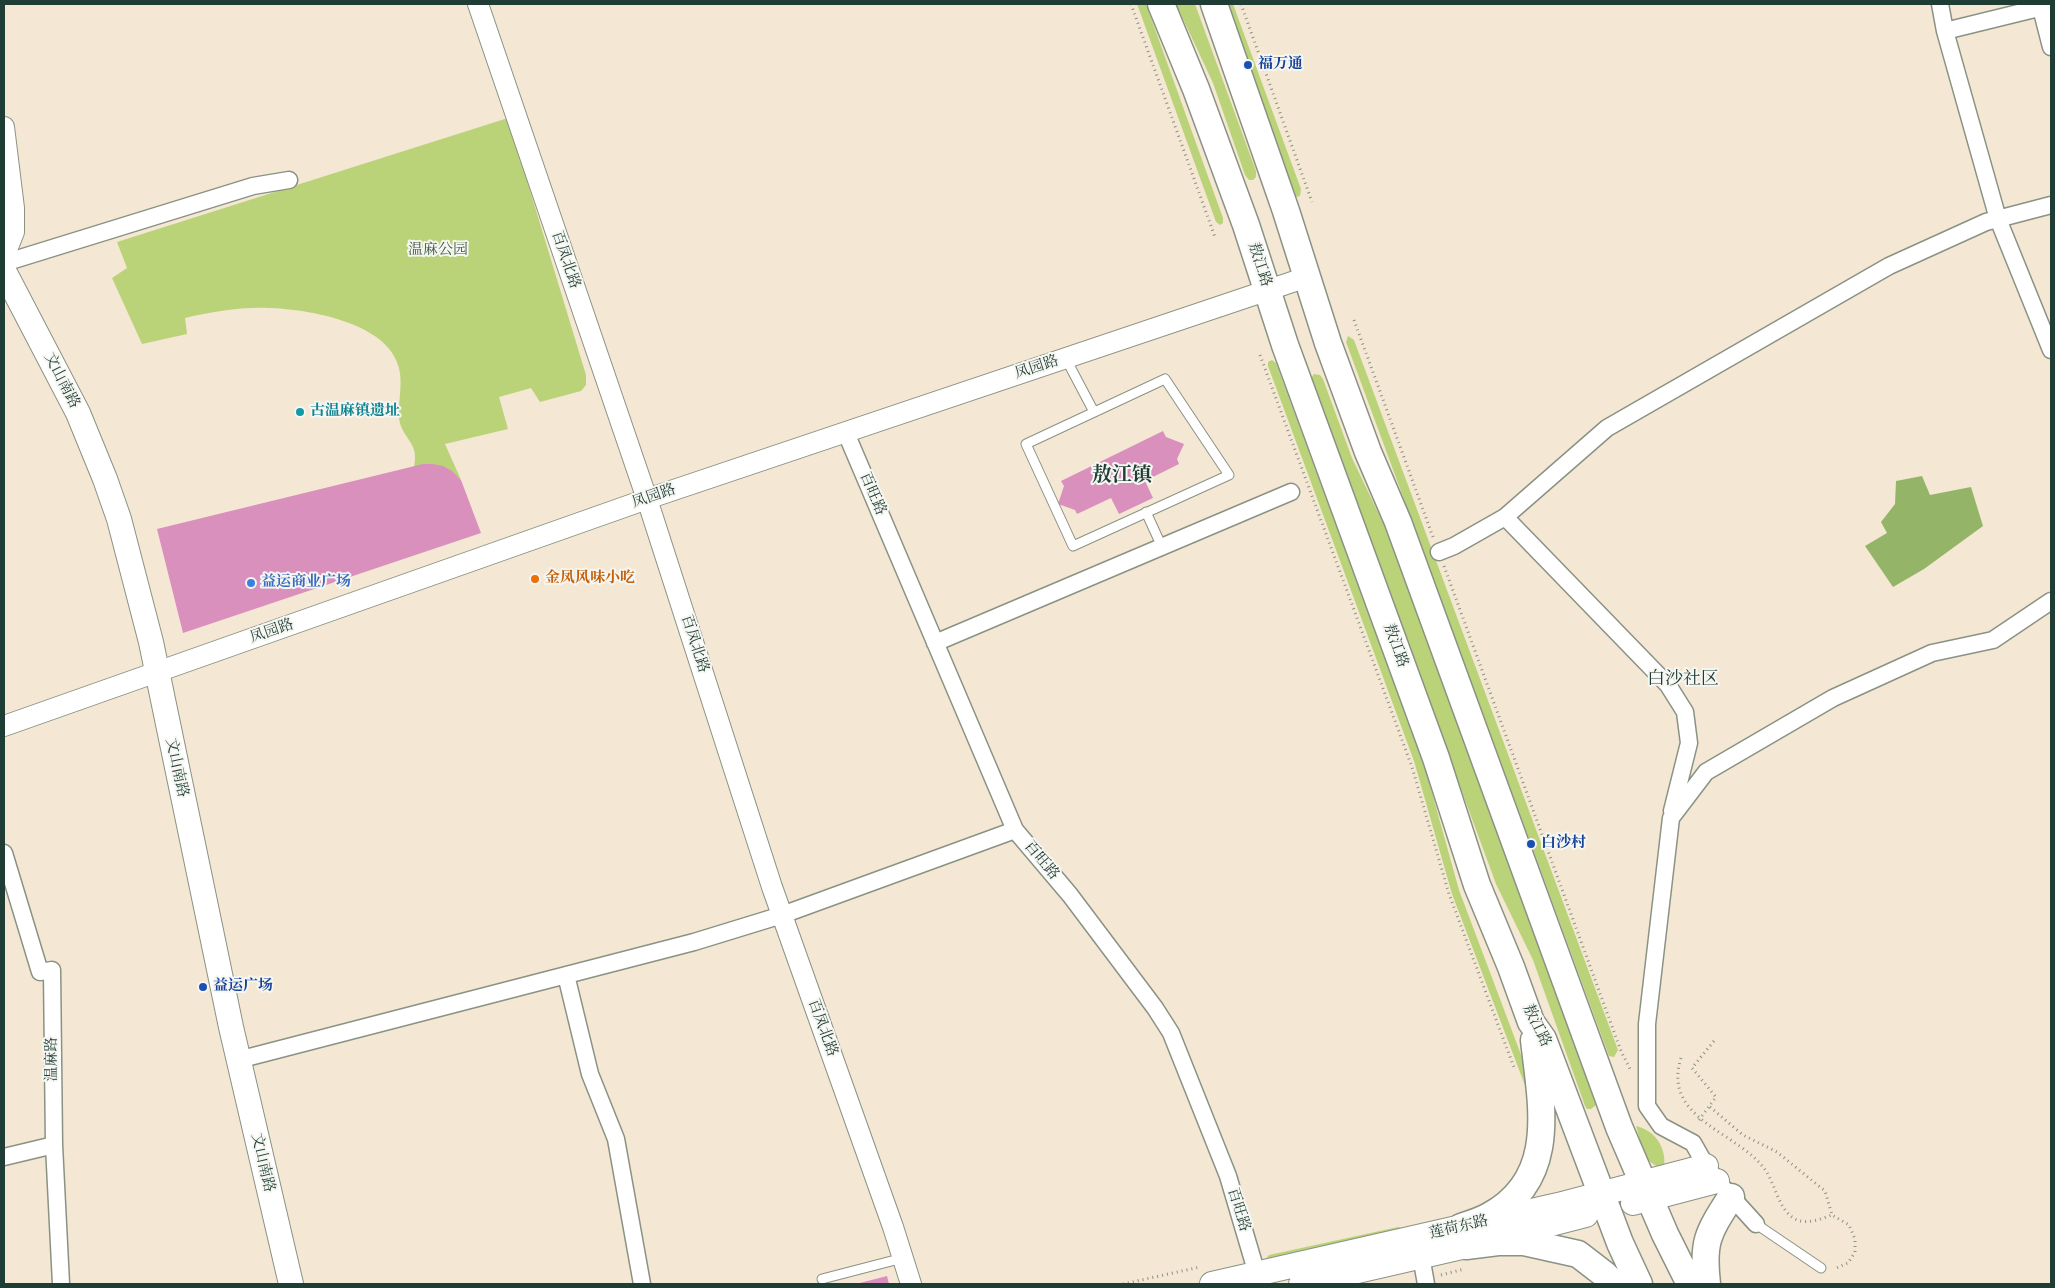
<!DOCTYPE html>
<html>
<head>
<meta charset="utf-8">
<style>
	body { margin:0 }
	#map { position:relative; width:2055px; height:1288px; overflow:hidden; background:#f4e7d3; font-family:"IM FELL Double Pica",serif }
	canvas { display:block }
	.frame { position:absolute; inset:0; border:5px solid #1f3d34; pointer-events:none }
</style>
</head>
<body>
<div id="map">
<canvas width="2055" height="1288"></canvas>
<div class="frame"></div>
</div>
<script>
const ctx = document.querySelector('canvas').getContext('2d');
ctx.lineJoin = 'round';
function fill(path, color) { ctx.fillStyle = color; ctx.fill(path, 'evenodd'); }
function trace(path, color, width, dash) { ctx.strokeStyle = color; ctx.lineWidth = width; ctx.lineCap = dash ? 'butt' : 'round'; ctx.setLineDash(dash || []); ctx.stroke(path); }
function drawText(font, color, halo, rows, align = 'center') {
  ctx.font = font + ' "IM FELL Double Pica","Noto Serif SC",serif'; ctx.lineWidth = 4; ctx.setLineDash([]); ctx.textBaseline = 'middle'; ctx.strokeStyle = halo; ctx.fillStyle = color; for (const [text, x, y, turn = 0] of rows) {
    ctx.save(); ctx.translate(x, y); ctx.rotate((+turn || 0) * Math.PI / 180); ctx.textAlign = isNaN(turn) ? turn : align; if (halo) ctx.strokeText(text, 0, 0); ctx.fillText(text, 0, 0); ctx.restore();
  }
}
const green = new Path2D(`
	M1137,4H1146L1223,218V223L1220,225L1216,222Z
	M1176,4H1195L1256,171V177L1253,180H1249L1245,175L1213,83Z
	M1225,4H1233L1301,189L1300,196L1296,197L1292,191Z
	M508,118L586,375V385L581,391L540,402L531,388L499,397L508,429L445,444L461,480C447,466 434,461 414,467C420,442 401,438 399,418C398,402 403,384 399,368C388,322 307,309 268,308C240,307 212,312 185,318L187,334L142,344L112,278L127,268L117,242Z
	M1348,336L1354,340L1618,1050L1614,1057L1609,1056L1346,342Z
	M1272,360L1276,363L1424,764L1459,890L1526,1068V1088L1452,894L1414,761L1268,366V362Z
	M1314,374L1320,375L1323,379L1352,458L1385,527L1418,614L1596,1105L1591,1109H1587L1585,1106L1533,960L1496,884L1312,384L1311,378Z
	M1636,1126C1655,1130 1667,1148 1664,1167C1643,1167 1641,1142 1636,1126Z
	M1398,1227L1404,1228L1405,1232L1265,1260L1269,1255Z`);
const forest = new Path2D(`
	M1922,476L1930,495L1971,487L1983,526L1924,569L1893,587L1865,546L1887,533L1881,522L1895,504L1896,481Z`);
const building = new Path2D(`
	M1163,431L1166,437L1184,444L1177,459L1179,464L1145,481L1153,498L1119,514L1111,498L1077,514L1075,510L1058,504L1064,486L1061,481Z
	M423,464H433L443,466L452,471L461,480L481,533L183,633L157,529Z
	M887,1276L889,1284H856Z`);
const path = new Path2D(`
	M1131,4L1215,237
	M1241,4L1312,202
	M1354,320L1433,537
	M1260,355L1412,767L1449,894L1515,1070
	M1444,566L1621,1051L1630,1069
	M1681,1058C1661,1120 1740,1132 1766,1171C1776,1186 1778,1209 1795,1219C1806,1225 1821,1219 1832,1215
	M1710,1107L1743,1135L1777,1152L1825,1191L1832,1215L1849,1225L1855,1239V1252L1848,1263L1834,1269
	M1699,1120L1716,1097L1692,1068L1714,1041
	M1441,1275L1464,1269
	M1123,1284L1200,1267`);
const service = new Path2D(`
	M1066,359L1094,412
	M1165,379L1229,475L1073,546L1026,444Z
	M1146,512L1162,547
	M1756,1224L1821,1268
	M822,1279L903,1258`);
const minor = new Path2D(`
	M1940,4L1945,31L1998,219L2051,350
	M2041,8L2051,47
	M1945,31L2051,5
	M4,263L253,186L289,180
	M846,433L1015,830L1070,895L1155,1008L1171,1033L1228,1176L1257,1274
	M1505,517L1668,685L1685,712L1689,743L1672,811
	M1439,552L1454,546L1505,517L1607,428L1889,266L1986,222L2051,205
	M935,643L1291,492
	M4,853L40,972L52,970L54,1145L61,1284
	M566,975L590,1074L616,1139L642,1284
	M238,1060L694,942L782,915L1015,830
	M4,1157L54,1145
	M1756,1224L1717,1181L1706,1166L1693,1143L1661,1126L1647,1106V1024L1671,818L1706,772L1833,698L1932,653L1993,640L2051,601
	M1421,1256L1426,1284`);
const tertiary = new Path2D(`
	M478,4L647,499L772,887L893,1227L911,1284
	M4,127L14,208V232L4,257
	M4,726L647,499L1307,277`);
const secondary = new Path2D(`
	M4,271L78,413L105,479L119,519L151,642L231,1027L291,1284
	M1633,1203L1717,1181
	M1212,1284L1558,1205L1706,1166
	M1301,1284L1466,1246L1586,1215`);
const primary = new Path2D(`
	M1161,4L1196,89L1246,225L1285,345L1436,758L1477,885L1511,967L1531,1022L1543,1039L1620,1243L1639,1284
	M1214,4L1286,211L1328,343L1368,452L1398,522L1619,1127L1665,1234L1690,1284
	M1461,1227C1470,1224 1480,1221 1489,1216C1559,1179 1541,1104 1534,1040
	M1466,1246L1498,1242H1524L1578,1254L1604,1274L1614,1284
	M1707,1284C1702,1241 1708,1233 1731,1197`);
const markers = [
	[1248,65,5,"#1a4fb4"],
	[300,412,5,"#0f9aa8"],
	[535,579,5,"#e8710a"],
	[251,583,5,"#3f7fe0"],
	[1531,844,5,"#1a4fb4"],
	[203,987,5,"#1a4fb4"]
];
const transitNames = [
	["福万通",1258,65],
	["白沙村",1541,844],
	["益运广场",213,987]
];
const parkNames = [
	["温麻公园",438,251]
];
const streetNames = [
	["百凤北路",565,260,71],
	["敖江路",1259,265,72],
	["凤园路",1037,368,-18],
	["文山南路",61,381,63],
	["百旺路",872,494,67],
	["凤园路",654,497,-19],
	["凤园路",272,632,-19],
	["百凤北路",694,644,72],
	["敖江路",1395,646,70],
	["文山南路",176,768,78],
	["百旺路",1041,861,50],
	["敖江路",1536,1026,64],
	["百凤北路",822,1028,70],
	["温麻路",53,1059,-90],
	["文山南路",262,1163,77],
	["百旺路",1238,1210,73],
	["莲荷东路",1459,1228,-13]
];
const cultureNames = [
	["古温麻镇遗址",310,412]
];
const foodNames = [
	["金凤风味小吃",545,579]
];
const shopNames = [
	["益运商业广场",261,583]
];
const quarterNames = [
	["白沙社区",1683,680]
];
const districtNames = [
	["敖江镇",1122,477]
];
fill(green, '#bbd378');
fill(forest, '#94b568');
fill(building, '#da90bd');
trace(service, '#8a9284', 11);
trace(minor, '#8a9284', 19);
trace(tertiary, '#8a9284', 22);
trace(secondary, '#8a9284', 26);
trace(primary, '#8a9284', 29);
trace(path, '#8a9284', 3, [1, 4]);
trace(service, '#fff', 9);
trace(minor, '#fff', 16);
trace(tertiary, '#fff', 20);
trace(secondary, '#fff', 24);
trace(primary, '#fff', 26);
for (const [x, y, r, color] of markers) { const dot = new Path2D(); dot.arc(x, y, r, 0, 2 * Math.PI); ctx.fillStyle = color; ctx.fill(dot); trace(dot, '#f6f6f2', 2); }
drawText('bold 15px', '#164399', '#f6f6f2', transitNames, 'left');
drawText('15px', '#3e5b42', '#f6f6f2', parkNames);
drawText('15px', '#1f3d34', '#f6f6f2', streetNames);
drawText('bold 15px', '#0d838f', '#f6f6f2', cultureNames, 'left');
drawText('bold 15px', '#c56008', '#f6f6f2', foodNames, 'left');
drawText('bold 15px', '#366cbe', '#f6f6f2', shopNames, 'left');
drawText('18px', '#1f3d34', '#f6f6f2', quarterNames);
drawText('bold 20px', '#1f3d34', '#f6f6f2', districtNames);
</script>
</body>
</html>
